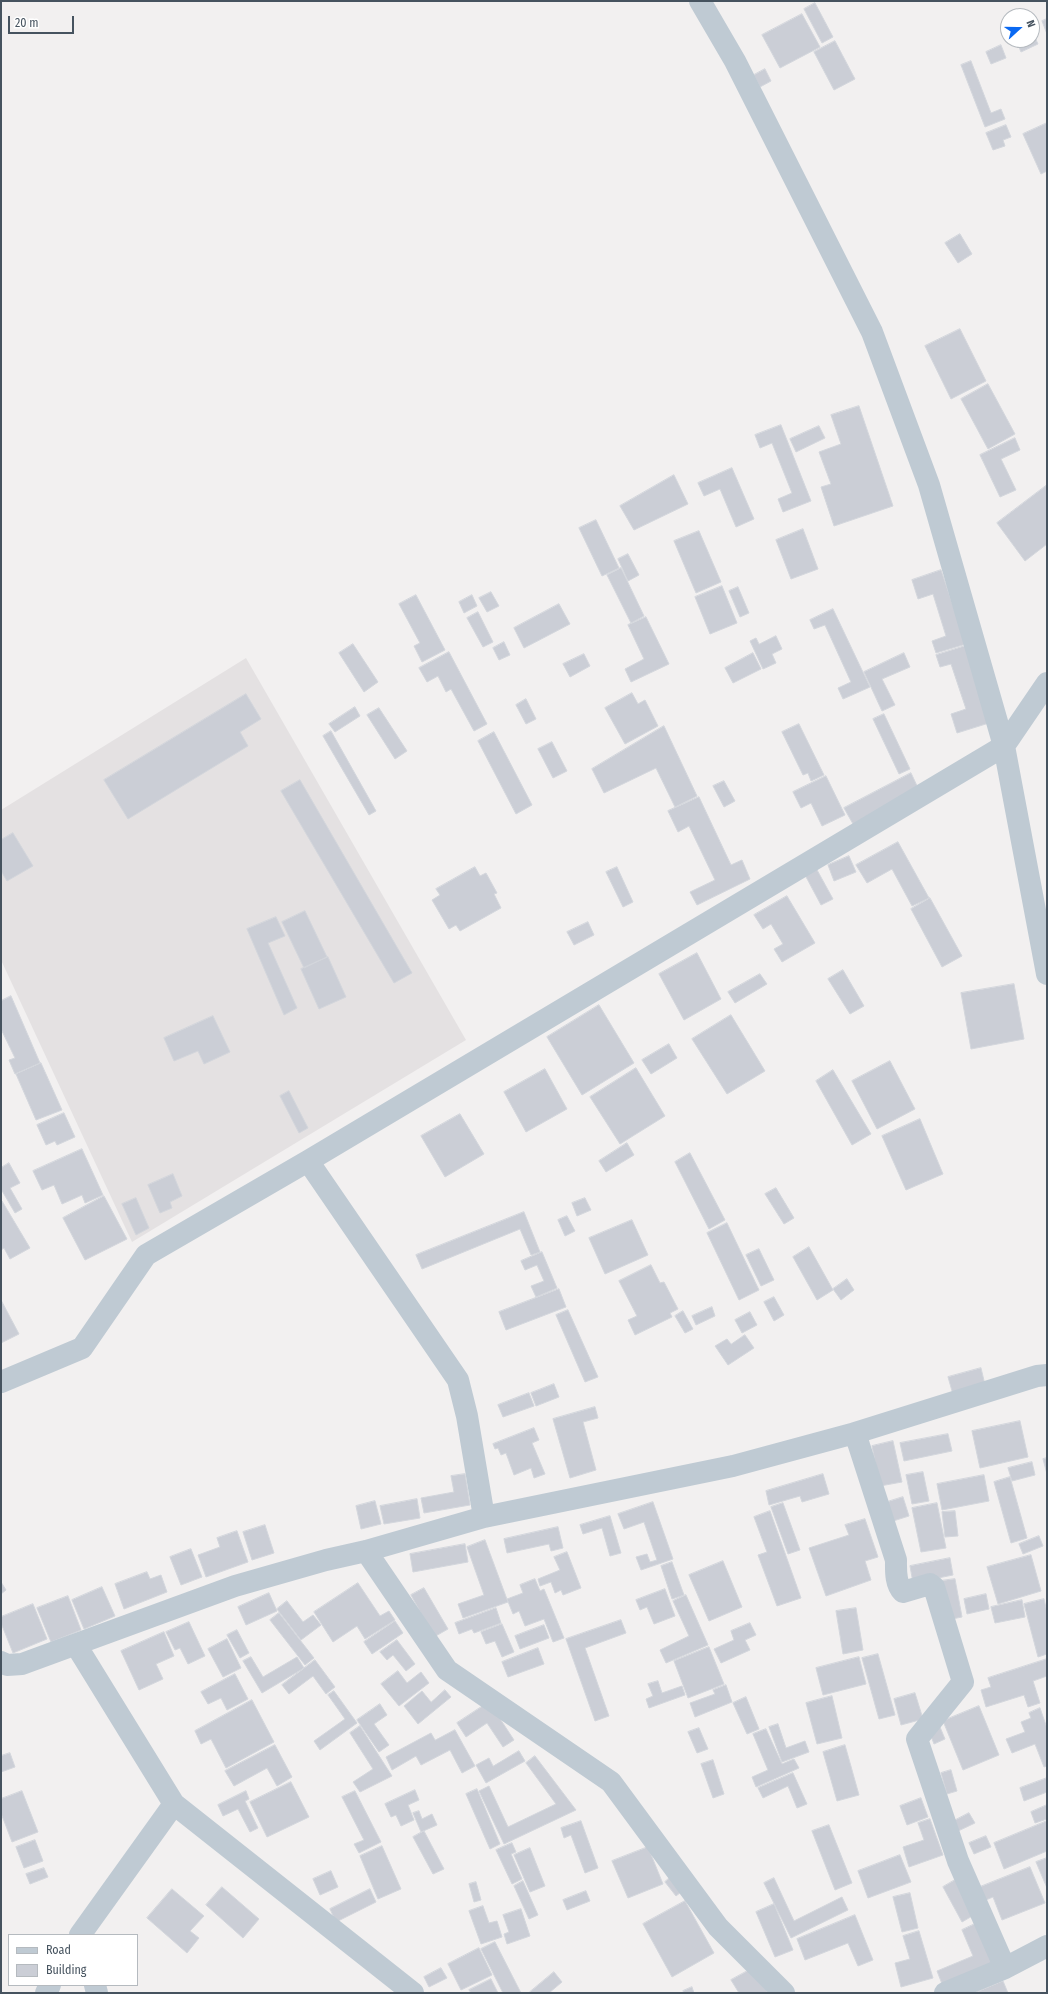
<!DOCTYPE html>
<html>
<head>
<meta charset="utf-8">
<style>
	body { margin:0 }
	#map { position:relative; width:1048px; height:1994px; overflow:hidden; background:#f2f0f0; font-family:"Fira Sans Condensed",sans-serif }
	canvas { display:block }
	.frame { position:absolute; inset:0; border:2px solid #46535f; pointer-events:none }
	.legend { position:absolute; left:8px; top:1934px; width:130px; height:52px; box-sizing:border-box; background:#fff; border:1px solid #b5babf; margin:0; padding:5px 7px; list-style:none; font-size:12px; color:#46535f }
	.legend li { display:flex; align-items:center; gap:8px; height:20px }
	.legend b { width:20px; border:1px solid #b5babf }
	.north { position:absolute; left:1000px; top:8px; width:40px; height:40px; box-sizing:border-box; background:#fff; border:1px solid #b5babf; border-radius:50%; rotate:69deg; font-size:11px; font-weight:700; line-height:16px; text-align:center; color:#46535f }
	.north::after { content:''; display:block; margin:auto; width:14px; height:18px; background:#0a69f2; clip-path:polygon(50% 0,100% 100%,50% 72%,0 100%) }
	.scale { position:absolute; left:8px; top:16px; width:66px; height:18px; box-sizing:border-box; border:2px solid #46535f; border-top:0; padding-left:5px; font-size:12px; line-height:14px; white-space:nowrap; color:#46535f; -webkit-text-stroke:3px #fff; paint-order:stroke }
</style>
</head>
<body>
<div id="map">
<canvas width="1048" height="1994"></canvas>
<div class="frame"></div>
<ul class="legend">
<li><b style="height:5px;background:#bfcad3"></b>Road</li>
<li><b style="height:11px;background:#cbced6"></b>Building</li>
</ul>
<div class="north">N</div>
<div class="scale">20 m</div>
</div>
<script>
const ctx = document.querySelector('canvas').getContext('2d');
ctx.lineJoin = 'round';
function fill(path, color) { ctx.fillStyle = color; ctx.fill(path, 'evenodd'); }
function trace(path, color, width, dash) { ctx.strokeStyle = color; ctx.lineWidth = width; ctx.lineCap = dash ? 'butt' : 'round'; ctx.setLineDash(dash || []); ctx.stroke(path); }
const education = new Path2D(`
	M246,658L466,1040L132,1242L1,960V810Z`);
const building = new Path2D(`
	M815,3L833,37L822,43L804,9Z
	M802,14L820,47L780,68L762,35Z
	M1047,19V34L1042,21Z
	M1032,31L1038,44L1021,52L1016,40H1032Z
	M835,41L855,79L834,90L814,52Z
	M1001,45L1006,58L991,64L986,52Z
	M971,61L991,113L1001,109L1005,119L985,127L961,65Z
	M765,69L771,81L760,87L754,75Z
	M1047,123V171L1041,174L1023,134Z
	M1006,125L1011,137L1003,140L1005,146L993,150L986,133Z
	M960,234L972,254L958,263L945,243Z
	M960,329L986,381L951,399L925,346Z
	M988,384L1015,434L988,449L961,399Z
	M859,406L893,506L834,526L821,487L831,484L819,452L841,444L831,415Z
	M781,425L811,501L783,512L778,499L792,493L772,443L760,448L755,435Z
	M819,426L825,438L796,452L790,439Z
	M1015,438L1020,450L1001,459L1016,490L1000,497L980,455Z
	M732,468L754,519L736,527L720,489L704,496L698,483Z
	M674,475L688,504L634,530L620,506Z
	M1047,485V544L1025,561L997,523Z
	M596,520L619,568L602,576L579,528Z
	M803,529L818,569L791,579L776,540Z
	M699,531L721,582L696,593L674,541Z
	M628,554L639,575L628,581L618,559Z
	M621,568L644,616L631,623L607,575Z
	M941,570L966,644L936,653L932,641L946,636L933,594L918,599L912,580Z
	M722,586L737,623L710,634L695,597Z
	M738,587L749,613L740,617L729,591Z
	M491,592L499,606L487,612L479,598Z
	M416,595L445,650L422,662L414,646L420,643L399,604Z
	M472,595L477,606L464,613L459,602Z
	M559,604L570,624L524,648L514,628Z
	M833,609L870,687L843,699L838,688L851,682L825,625L814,629L810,620Z
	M478,612L493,642L483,647L467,618Z
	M646,617L669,664L631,682L625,669L644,659L628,625Z
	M776,636L782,649L772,654L776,663L763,669L750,641L756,638L759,644Z
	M504,642L510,655L499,660L493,648Z
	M353,644L378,682L364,692L339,653Z
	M965,646L989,723L957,733L951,714L966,709L951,664L940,667L936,655Z
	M449,652L487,724L474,731L451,689L446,692L438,676L427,682L419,668Z
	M753,653L761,669L733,683L725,668Z
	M904,653L910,667L882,679L895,705L882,711L864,672Z
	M584,654L590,666L570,677L563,664Z
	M632,693L638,704L645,700L658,726L625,744L605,708Z
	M246,694L261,719L240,732L248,746L128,819L104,780Z
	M526,699L536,719L526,724L516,705Z
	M355,707L360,716L335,732L329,724Z
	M379,708L407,751L395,759L367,715Z
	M884,714L910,769L899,774L873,719Z
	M799,724L824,775L811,781L808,773L803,775L782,732Z
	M664,726L697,796L675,807L656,768L604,793L592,769Z
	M331,731L376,811L369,815L323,736Z
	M494,732L532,805L516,814L478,741Z
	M552,742L567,771L553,778L538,749Z
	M911,773L919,790L853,824L844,808Z
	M826,776L845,815L822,826L811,803L801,808L793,792Z
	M300,780L412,973L394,983L281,791Z
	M724,781L735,801L724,807L713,786Z
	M699,797L731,865L742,860L750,879L697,905L690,892L715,880L689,826L678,832L668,811Z
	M13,833L33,866L7,881L1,871V840Z
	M898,842L929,898L912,906L892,869L867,883L856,865Z
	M849,856L856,872L834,881L828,865Z
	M475,867L480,876L486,873L497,893L494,894L501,908L460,931L456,925L449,929L432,900L440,895L436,889Z
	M617,867L633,902L623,907L606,872Z
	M816,868L833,899L821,905L805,875Z
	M787,896L815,943L782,962L774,949L783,944L771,924L763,929L754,915Z
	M930,898L962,956L942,967L911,909Z
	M305,911L327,957L304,968L282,922Z
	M276,917L285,936L268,943L297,1008L284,1015L247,929Z
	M588,922L594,935L574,945L567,932Z
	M697,953L721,999L684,1020L659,974Z
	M328,957L346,997L319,1009L301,969Z
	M843,970L864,1006L850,1014L828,979Z
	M760,974L767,984L735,1003L728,992Z
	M1014,984L1024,1039L971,1049L961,993Z
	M11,996L40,1063L15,1074L9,1060L15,1058L1,1029V1001Z
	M599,1005L634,1063L582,1095L547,1037Z
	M731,1015L765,1071L727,1094L692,1039Z
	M213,1016L230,1052L204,1064L198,1051L174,1061L164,1038Z
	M669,1044L677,1058L651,1074L642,1060Z
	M890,1061L915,1109L877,1129L852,1081Z
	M41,1063L62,1110L36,1120L16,1074Z
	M636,1068L665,1116L620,1144L590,1097Z
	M545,1069L567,1109L526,1132L504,1092Z
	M833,1070L871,1134L852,1145L816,1081Z
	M289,1091L308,1128L299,1133L280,1096Z
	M64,1113L75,1137L57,1145L55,1141L46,1145L37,1125Z
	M460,1114L484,1154L445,1177L421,1136Z
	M920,1119L943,1174L906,1190L882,1136Z
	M627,1143L634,1155L606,1172L599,1161Z
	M82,1149L103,1195L85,1203L82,1195L62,1204L54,1185L42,1190L33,1171Z
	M690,1153L725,1220L709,1229L675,1162Z
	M9,1163L20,1183L10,1188L22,1209L15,1213L1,1189V1168Z
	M173,1174L182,1196L170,1202L172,1208L160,1213L148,1185Z
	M776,1188L794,1218L784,1224L765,1194Z
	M104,1196L127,1239L85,1260L63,1218Z
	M136,1198L149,1228L136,1235L122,1204Z
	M585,1198L591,1210L577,1216L572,1203Z
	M1,1201H2L30,1248L10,1259L4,1248L1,1250Z
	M524,1212L540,1252L531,1255L520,1229L422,1269L416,1255Z
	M567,1216L575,1231L565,1236L558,1220Z
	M632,1220L648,1255L605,1274L589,1238Z
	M727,1223L759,1290L739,1300L707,1233Z
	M809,1247L833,1290L817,1300L793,1257Z
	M759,1249L774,1280L761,1286L746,1255Z
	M542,1252L557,1288L536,1297L531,1286L544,1281L537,1265L525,1270L521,1261Z
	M651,1265L660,1283L664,1282L678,1309L670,1313L672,1317L635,1335L628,1320L637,1316L619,1281Z
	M847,1279L854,1290L841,1300L833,1289Z
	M559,1289L566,1307L506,1330L499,1312Z
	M774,1297L784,1315L774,1321L764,1302Z
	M1,1300L19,1334L1,1343Z
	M712,1307L715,1316L696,1325L692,1316Z
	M568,1310L598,1377L585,1382L556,1315Z
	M683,1311L693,1329L685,1333L675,1316Z
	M750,1312L757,1325L742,1333L735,1320Z
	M745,1335L754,1348L728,1365L715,1346L727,1339L731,1344Z
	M981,1368L986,1389L954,1398L948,1377Z
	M554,1384L559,1397L536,1406L531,1393Z
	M529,1393L534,1406L503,1417L498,1405Z
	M595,1407L598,1418L583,1422L596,1470L570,1478L553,1419Z
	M1020,1421L1028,1457L980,1468L972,1431Z
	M534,1428L539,1440L532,1443L545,1474L534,1478L531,1468L514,1475L506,1453L501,1455L498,1448L495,1449L493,1444Z
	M948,1434L952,1451L904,1461L900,1443Z
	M893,1441L902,1482L880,1486L872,1446Z
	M1047,1458V1474L1043,1459Z
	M1032,1462L1035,1475L1012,1481L1008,1468Z
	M923,1472L929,1501L912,1504L906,1475Z
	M465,1474L470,1505L424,1513L421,1498L454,1492L451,1476Z
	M823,1474L829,1494L802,1502L800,1496L769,1505L766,1491Z
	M984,1475L989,1501L942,1510L937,1484Z
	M1010,1477L1027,1538L1011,1543L994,1482Z
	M903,1497L909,1516L890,1522L884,1503Z
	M417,1499L420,1518L384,1524L380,1506Z
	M375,1501L381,1524L361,1529L356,1506Z
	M653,1502L673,1559L641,1570L636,1557L647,1554L650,1562L657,1560L644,1522L624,1529L618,1514Z
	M783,1503L800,1550L788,1554L771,1507Z
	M937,1503L946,1548L921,1552L912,1508Z
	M770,1511L801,1598L777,1606L758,1555L767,1552L754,1517Z
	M955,1511L958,1536L945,1537L942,1512Z
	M610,1516L621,1553L610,1556L602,1528L583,1534L580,1525Z
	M865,1519L878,1557L865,1561L871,1580L826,1596L809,1548L849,1535L845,1525Z
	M265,1525L274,1553L252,1560L243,1532Z
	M558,1527L563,1548L551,1551L549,1544L507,1553L504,1539Z
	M237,1531L248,1562L206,1577L198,1555L220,1547L217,1538Z
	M1039,1536L1043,1546L1023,1554L1019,1544Z
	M485,1540L508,1602L463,1618L458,1604L484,1595L467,1547Z
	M465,1544L468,1562L413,1572L410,1554Z
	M191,1549L202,1577L181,1585L170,1557Z
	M567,1552L581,1588L563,1595L561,1590L555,1593L551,1582L540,1586L538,1579L560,1570L554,1557Z
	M1031,1555L1041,1591L998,1604L987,1567Z
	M950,1558L953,1575L913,1583L910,1566Z
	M723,1561L742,1607L709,1621L689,1575Z
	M672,1562L684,1595L672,1599L661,1566Z
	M147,1572L150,1579L161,1575L167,1592L124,1609L115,1584Z
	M535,1579L540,1591L544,1589L564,1638L553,1642L544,1619L525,1626L519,1611L513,1614L507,1599L523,1593L520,1585Z
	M955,1579L962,1617L947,1620L940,1581Z
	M1,1582L6,1590L1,1594Z
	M358,1583L380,1616L389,1611L395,1620L365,1639L357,1626L333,1642L314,1612Z
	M102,1587L115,1616L84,1629L72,1600Z
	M424,1588L448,1629L434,1637L411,1595Z
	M665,1589L675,1616L654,1624L647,1607L640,1610L636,1600Z
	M269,1593L277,1611L246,1625L238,1607Z
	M986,1594L989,1609L967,1614L964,1599Z
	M686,1595L708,1645L666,1663L660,1650L689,1636L673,1601Z
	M68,1596L81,1630L51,1642L37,1608Z
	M1044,1599L1047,1612V1654L1038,1657L1024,1604Z
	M1022,1600L1025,1617L995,1623L991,1607Z
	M287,1601L303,1622L313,1615L321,1625L301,1640L277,1609Z
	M33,1604L47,1639L13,1653L1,1623V1617Z
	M496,1608L501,1623L474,1633L472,1629L459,1634L455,1623Z
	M856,1608L863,1650L843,1654L836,1611Z
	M279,1613L314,1658L305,1665L270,1620Z
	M621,1620L626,1633L585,1648L609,1716L595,1721L566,1639Z
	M395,1621L403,1633L372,1654L364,1642Z
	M189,1622L205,1656L188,1664L180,1648L175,1650L166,1632Z
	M750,1623L756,1635L745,1640L750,1650L721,1663L714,1649L734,1640L731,1631Z
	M502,1624L514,1652L502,1657L495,1641L486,1644L481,1632Z
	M544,1625L549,1638L520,1649L515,1636Z
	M237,1630L249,1653L240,1658L227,1635Z
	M164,1632L174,1656L156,1664L163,1679L139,1690L121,1651Z
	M227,1639L241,1668L223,1677L208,1649Z
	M397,1640L415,1664L406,1671L393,1655L387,1660L380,1652Z
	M709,1647L724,1684L688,1698L674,1661Z
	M538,1648L544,1664L508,1677L502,1662Z
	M878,1654L895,1715L879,1719L862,1658Z
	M251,1657L263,1677L297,1657L304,1668L262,1693L243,1661Z
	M859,1657L866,1684L823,1695L816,1668Z
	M1047,1659V1676L1033,1681L1040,1703L1028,1707L1024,1695L986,1707L981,1690L991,1687L988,1678Z
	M315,1660L335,1687L326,1694L313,1676L289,1694L282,1685Z
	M398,1671L407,1683L421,1672L429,1683L399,1706L381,1684Z
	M235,1674L248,1699L227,1710L221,1698L208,1704L201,1692Z
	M658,1681L662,1693L682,1686L685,1695L649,1708L646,1699L653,1696L648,1684Z
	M726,1685L732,1702L695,1717L690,1703L715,1694L713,1690Z
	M445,1690L451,1697L418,1724L404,1706L422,1691L431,1702Z
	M334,1691L357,1723L320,1750L314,1741L345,1719L328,1695Z
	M915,1693L923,1719L901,1725L894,1699Z
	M832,1696L842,1738L817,1744L806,1703Z
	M746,1697L759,1729L747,1734L733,1703Z
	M252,1700L274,1742L226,1768L211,1739L201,1744L195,1731Z
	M489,1702L514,1740L503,1747L487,1723L466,1737L457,1723Z
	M380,1704L387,1715L374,1724L389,1745L379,1752L357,1720Z
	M979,1706L999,1755L963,1770L943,1721Z
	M1040,1708L1047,1728V1766L1044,1767L1035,1744L1012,1753L1006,1739L1025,1732L1021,1722L1031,1718L1029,1713Z
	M778,1724L786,1748L805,1741L809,1752L782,1762L769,1727Z
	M360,1726L392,1776L360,1792L353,1782L373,1769L350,1733Z
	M940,1727L945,1739L934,1744L929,1731Z
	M699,1728L708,1749L697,1753L688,1732Z
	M766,1729L782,1764L794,1759L799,1768L756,1787L752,1777L768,1770L753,1734Z
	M455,1730L475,1766L462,1773L450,1750L421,1765L416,1756L392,1770L386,1757L431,1733L435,1740Z
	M275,1745L292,1777L277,1786L267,1768L234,1786L225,1771Z
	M845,1745L859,1795L837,1801L823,1752Z
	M519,1751L525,1761L486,1783L476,1765L489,1758L493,1766Z
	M10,1753L15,1767L1,1772V1756Z
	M535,1756L576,1810L504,1844L479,1791L489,1786L508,1827L556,1804L526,1763Z
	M713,1760L724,1794L713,1798L701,1764Z
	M951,1770L957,1791L947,1794L941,1773Z
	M793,1773L807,1804L797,1808L788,1786L763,1798L758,1788Z
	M1047,1778V1792L1024,1801L1020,1788Z
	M291,1782L309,1817L267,1837L250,1802Z
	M477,1789L500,1844L490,1849L466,1794Z
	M415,1790L419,1800L408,1805L414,1820L401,1826L396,1815L391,1817L385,1804Z
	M22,1791L38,1832L12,1842L1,1813V1799Z
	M246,1791L249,1799L245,1801L258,1828L250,1832L238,1809L223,1816L218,1805Z
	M355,1791L381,1842L359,1853L354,1844L364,1840L342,1797Z
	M921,1798L928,1817L907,1825L900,1806Z
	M1047,1805V1819L1035,1823L1031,1812Z
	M419,1811L422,1819L432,1814L437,1825L421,1832L413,1813Z
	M969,1813L975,1823L956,1832L950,1823Z
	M930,1819L943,1855L909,1867L903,1847L924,1840L918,1823Z
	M581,1821L598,1868L585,1873L571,1835L564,1838L561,1828Z
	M1047,1821V1851L1004,1869L994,1843Z
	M829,1825L852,1883L835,1890L812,1831Z
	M424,1831L444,1869L433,1874L413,1837Z
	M986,1836L991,1847L974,1854L969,1843Z
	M35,1840L43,1861L24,1868L16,1847Z
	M512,1843L516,1852L511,1854L522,1879L512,1884L496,1850Z
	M382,1846L401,1889L378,1899L360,1856Z
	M648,1847L663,1884L628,1898L612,1861Z
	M530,1848L545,1886L530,1892L514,1855Z
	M900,1855L911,1882L868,1898L858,1871Z
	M1047,1858V1888L1036,1862Z
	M1030,1867L1045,1903L1002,1920L993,1897L981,1902L975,1889Z
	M44,1868L48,1877L30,1884L26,1874Z
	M331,1871L338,1887L320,1895L313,1879Z
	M674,1874L685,1889L676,1896L665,1882Z
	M774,1878L794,1921L842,1897L848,1910L791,1938L764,1883Z
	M955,1880L974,1915L962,1922L943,1887Z
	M523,1881L538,1915L529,1919L514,1886Z
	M476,1882L481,1900L474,1902L469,1884Z
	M222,1887L259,1919L243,1938L206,1905Z
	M172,1889L204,1916L190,1931L199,1938L187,1953L147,1918Z
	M370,1889L376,1902L336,1922L330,1909Z
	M586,1891L590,1901L567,1910L563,1900Z
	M910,1893L918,1928L902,1932L893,1897Z
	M685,1901L714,1953L672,1977L643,1924Z
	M774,1904L793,1950L775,1957L756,1912Z
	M483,1906L489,1923L497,1921L502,1937L481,1944L469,1911Z
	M521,1909L530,1936L507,1944L504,1934L509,1932L503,1915Z
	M855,1915L873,1960L858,1966L848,1943L805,1960L797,1939Z
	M977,1923L996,1967L944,1989L937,1971L973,1956L962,1930Z
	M919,1931L933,1978L901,1987L895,1963L910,1959L903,1936Z
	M495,1942L521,1993H503L481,1949Z
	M479,1948L492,1975L461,1990L448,1964Z
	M441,1968L447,1978L429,1987L424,1977Z
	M753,1968L768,1993H739L731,1980Z
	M554,1972L562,1982L549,1993H531L530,1992Z
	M491,1979L498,1993H471L469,1990Z
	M1003,1981L1008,1993L977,1992Z
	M692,1987L694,1993H684L683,1991Z`);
const minor = new Path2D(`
	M700,1L735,61L872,332L929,485L1004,746L1047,974
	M308,1161L458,1380L467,1416L484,1517
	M1,1382L82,1348L146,1255L308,1161L1004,746L1047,683
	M855,1433L896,1560C896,1570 895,1584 903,1592L930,1584L934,1587L963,1682L917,1739L958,1861L1005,1968
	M366,1551L447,1670L611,1782L718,1927L784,1993
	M76,1645L174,1804L413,1993
	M1,1662L7,1665L22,1664L235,1586L326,1560L366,1551L484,1517L733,1466L855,1433L1037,1376L1047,1375
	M80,1935L174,1804
	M95,1985L97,1993
	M46,1993L50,1985
	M945,1993L1005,1968L1047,1946`);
fill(education, '#e4e1e2');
fill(building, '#cbced6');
trace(building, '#d3d6dc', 1);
trace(minor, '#bfcad3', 22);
</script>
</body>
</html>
